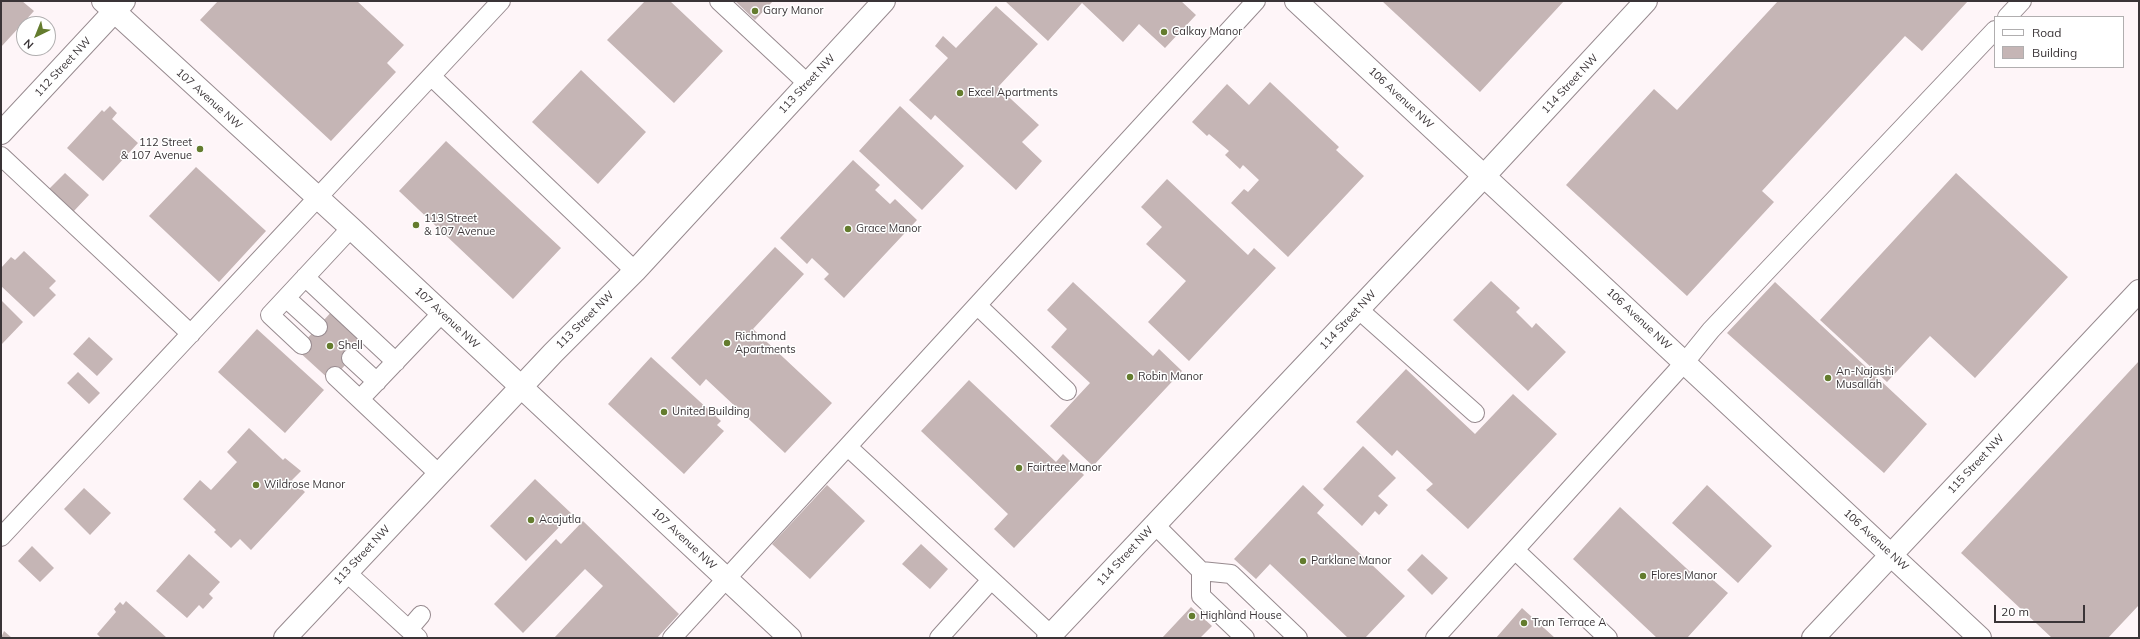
<!DOCTYPE html>
<html>
<head>
<meta charset="utf-8">
<style>
	body { margin:0 }
	#map { position:relative; width:2140px; height:639px; overflow:hidden; background:#fef5f8; font-family:Mulish,sans-serif }
	canvas { display:block }
	.frame { position:absolute; inset:0; border:2px solid #3a3437; pointer-events:none }
	.legend { position:absolute; left:1994px; top:16px; width:130px; height:52px; box-sizing:border-box; background:#fff; border:1px solid #b0aeaf; margin:0; padding:5px 7px; list-style:none; font-size:12px; color:#3a3437 }
	.legend li { display:flex; align-items:center; gap:8px; height:20px }
	.legend b { width:20px; border:1px solid #b0aeaf }
	.north { position:absolute; left:16px; top:16px; width:40px; height:40px; box-sizing:border-box; background:#fff; border:1px solid #b0aeaf; border-radius:50%; rotate:223deg; font-size:11px; font-weight:700; line-height:16px; text-align:center; color:#3a3437 }
	.north::after { content:''; display:block; margin:auto; width:14px; height:18px; background:#647c2e; clip-path:polygon(50% 0,100% 100%,50% 72%,0 100%) }
	.scale { position:absolute; left:1994px; top:605px; width:91px; height:18px; box-sizing:border-box; border:2px solid #3a3437; border-top:0; padding-left:5px; font-size:12px; line-height:14px; white-space:nowrap; color:#3a3437; -webkit-text-stroke:3px #fff; paint-order:stroke }
</style>
</head>
<body>
<div id="map">
<canvas width="2140" height="639"></canvas>
<div class="frame"></div>
<ul class="legend">
<li><b style="height:5px;background:#fff"></b>Road</li>
<li><b style="height:11px;background:#c5b5b5"></b>Building</li>
</ul>
<div class="north">N</div>
<div class="scale">20 m</div>
</div>
<script>
const ctx = document.querySelector('canvas').getContext('2d');
ctx.lineJoin = 'round';
function fill(path, color) { ctx.fillStyle = color; ctx.fill(path, 'evenodd'); }
function trace(path, color, width, dash) { ctx.strokeStyle = color; ctx.lineWidth = width; ctx.lineCap = dash ? 'butt' : 'round'; ctx.setLineDash(dash || []); ctx.stroke(path); }
function drawText(font, color, halo, rows, align = 'center') {
  ctx.font = font + ' Mulish,sans-serif'; ctx.lineWidth = 3; ctx.setLineDash([]); ctx.textBaseline = 'middle'; ctx.strokeStyle = halo; ctx.fillStyle = color; for (const [text, x, y, turn = 0] of rows) {
    ctx.save(); ctx.translate(x, y); ctx.rotate((+turn || 0) * Math.PI / 180); ctx.textAlign = isNaN(turn) ? turn : align; if (halo) ctx.strokeText(text, 0, 0); ctx.fillText(text, 0, 0); ctx.restore();
  }
}
const building = new Path2D(`
	M1,1H22L34,11L1,47Z
	M218,1H357L404,45L387,63L396,72L331,141L200,20Z
	M645,1H670L723,51L674,103L607,40Z
	M735,1H773L755,20Z
	M1005,1H1181L1196,15L1165,48L1139,24L1123,42L1082,3L1048,41Z
	M1382,1H1564L1480,92Z
	M1778,1H1968L1922,51L1905,36L1762,191L1774,202L1687,296L1566,185L1654,89L1677,110Z
	M996,6L1038,44L998,87L1039,125L1022,142L1042,161L1016,190L935,115L931,120L909,100L948,58L935,46L943,36L956,48Z
	M581,70L646,132L598,184L532,122Z
	M1270,82L1339,147L1336,150L1364,176L1288,257L1231,203L1244,189L1248,192L1259,180L1243,165L1240,169L1225,155L1229,151L1209,134L1207,136L1192,122L1227,84L1249,105Z
	M110,106L117,113L112,119L138,143L103,181L67,148L102,110L104,112Z
	M900,106L964,166L922,210L859,151Z
	M446,141L561,248L513,299L399,191Z
	M853,160L880,185L875,190L890,204L895,199L917,220L844,298L824,279L829,274L812,258L807,264L780,238Z
	M196,167L266,231L219,282L149,216Z
	M65,173L89,195L73,212L49,189Z
	M1956,173L2068,277L1975,378L1930,336L1887,382L1820,320Z
	M1167,179L1248,255L1254,248L1276,268L1189,361L1148,322L1186,281L1146,244L1162,227L1141,207Z
	M775,247L804,274L753,329L832,403L785,453L706,379L700,386L671,358Z
	M24,251L56,281L49,288L56,295L34,317L1,286V268L11,257L15,260Z
	M1491,281L1520,308L1516,312L1532,328L1536,323L1566,352L1528,391L1453,320Z
	M1073,282L1153,356L1159,349L1182,371L1093,466L1050,426L1090,383L1051,347L1067,329L1047,310Z
	M1775,282L1927,424L1884,473L1727,333Z
	M1,300L23,322L1,345Z
	M333,310L367,340L331,381L297,350Z
	M257,329L324,390L285,433L218,372Z
	M89,337L113,359L97,376L73,354Z
	M651,357L721,421L717,425L724,431L684,474L608,404Z
	M2139,361V605L2108,638H2052L1961,553Z
	M1406,369L1475,434L1513,394L1557,434L1468,529L1426,490L1433,484L1397,450L1392,456L1356,422Z
	M78,372L100,393L89,404L67,383Z
	M969,380L1056,462L1063,454L1084,475L1014,548L994,529L1008,514L921,431Z
	M249,428L283,460L285,458L301,471L292,480L305,492L251,550L240,539L231,548L214,532L216,530L183,499L200,480L211,490L237,462L227,452Z
	M1363,446L1396,478L1378,496L1388,505L1379,515L1375,511L1362,526L1323,489Z
	M535,479L572,514L526,561L490,526Z
	M827,485L865,521L810,579L772,544Z
	M1303,485L1324,505L1317,513L1405,596L1365,638H1348L1270,564L1256,579L1234,559Z
	M1707,485L1772,546L1738,583L1672,523Z
	M84,488L111,513L90,535L64,509Z
	M1620,507L1698,579L1704,572L1728,593L1687,638H1657L1573,559Z
	M583,521L679,614L657,638H554L603,586L585,569L523,633L494,604L556,539L561,544Z
	M921,544L948,569L930,589L902,564Z
	M32,546L54,568L40,582L18,561Z
	M189,554L220,582L209,594L213,598L203,609L199,605L187,618L156,591Z
	M1422,554L1448,578L1432,595L1407,570Z
	M126,601L167,638H101L97,634L116,612L114,609L120,602L123,605Z
	M1191,607L1212,626L1200,638H1162Z
	M1522,608L1555,638H1496Z
	M4,631L12,638H1Z`);
const lane = new Path2D(`
	M719,1L807,83
	M2007,17L2022,1
	M431,76L635,271
	M1,156L191,334
	M305,277L396,362
	M286,298L318,327
	M978,306L1067,391
	M1358,309L1475,413
	M302,345L270,315L351,228
	M351,358L377,382
	M335,376L439,474
	M360,399L442,313
	M848,447L1051,635
	M1155,525L1201,571L1231,574L1298,638
	M1,537L501,1
	M1515,550L1608,638
	M1201,571V596L1245,638
	M346,572L418,638
	M409,629L421,615
	M672,638L1256,1
	M939,638L991,580
	M1435,638L1685,362L1711,330L1995,30`);
const street = new Path2D(`
	M1,133L124,1
	M285,638L553,353L635,271L884,1
	M1048,638L1485,175L1646,1
	M1813,638L2139,291`);
const secondary = new Path2D(`
	M103,1L351,228L790,638
	M1296,1L1980,638`);
const markers = [
	[755,11,4,"#647c2e"],
	[1164,32,4,"#647c2e"],
	[960,93,4,"#647c2e"],
	[200,149,4,"#647c2e"],
	[416,225,4,"#647c2e"],
	[848,229,4,"#647c2e"],
	[727,343,4,"#647c2e"],
	[330,346,4,"#647c2e"],
	[1130,377,4,"#647c2e"],
	[1828,378,4,"#647c2e"],
	[664,412,4,"#647c2e"],
	[1019,468,4,"#647c2e"],
	[256,485,4,"#647c2e"],
	[531,520,4,"#647c2e"],
	[1303,561,4,"#647c2e"],
	[1643,576,4,"#647c2e"],
	[1192,616,4,"#647c2e"],
	[1524,623,4,"#647c2e"]
];
const poiNames = [
	["Gary Manor",763,11],
	["Calkay Manor",1172,32],
	["Excel Apartments",968,93],
	["112 Street",192,143,"right"],
	["& 107 Avenue",192,156,"right"],
	["113 Street",424,219],
	["& 107 Avenue",424,232],
	["Grace Manor",856,229],
	["Richmond",735,337],
	["Apartments",735,350],
	["Shell",338,346],
	["An-Najashi",1836,372],
	["Musallah",1836,385],
	["Robin Manor",1138,377],
	["United Building",672,412],
	["Fairtree Manor",1027,468],
	["Wildrose Manor",264,485],
	["Acajutla",539,520],
	["Parklane Manor",1311,561],
	["Flores Manor",1651,576],
	["Highland House",1200,616],
	["Tran Terrace A",1532,623]
];
const streetNames = [
	["112 Street NW",63,67,-47],
	["113 Street NW",807,84,-47],
	["114 Street NW",1570,84,-47],
	["106 Avenue NW",1401,98,43],
	["107 Avenue NW",209,99,42],
	["107 Avenue NW",447,318,43],
	["106 Avenue NW",1639,319,43],
	["113 Street NW",585,320,-45],
	["114 Street NW",1348,320,-47],
	["115 Street NW",1976,464,-47],
	["107 Avenue NW",684,539,43],
	["106 Avenue NW",1876,540,43],
	["113 Street NW",362,555,-47],
	["114 Street NW",1125,556,-47]
];
fill(building, '#c5b5b5');
trace(lane, '#978a8f', 20);
trace(street, '#978a8f', 24);
trace(secondary, '#978a8f', 24);
trace(lane, '#fff', 18);
trace(street, '#fff', 22);
trace(secondary, '#fff', 22);
for (const [x, y, r, color] of markers) { const dot = new Path2D(); dot.arc(x, y, r, 0, 2 * Math.PI); ctx.fillStyle = color; ctx.fill(dot); trace(dot, '#fff', 1.5); }
drawText('11px', '#3a3437', '#fff', poiNames, 'left');
drawText('11px', '#3a3437', '#fff', streetNames);
</script>
</body>
</html>
